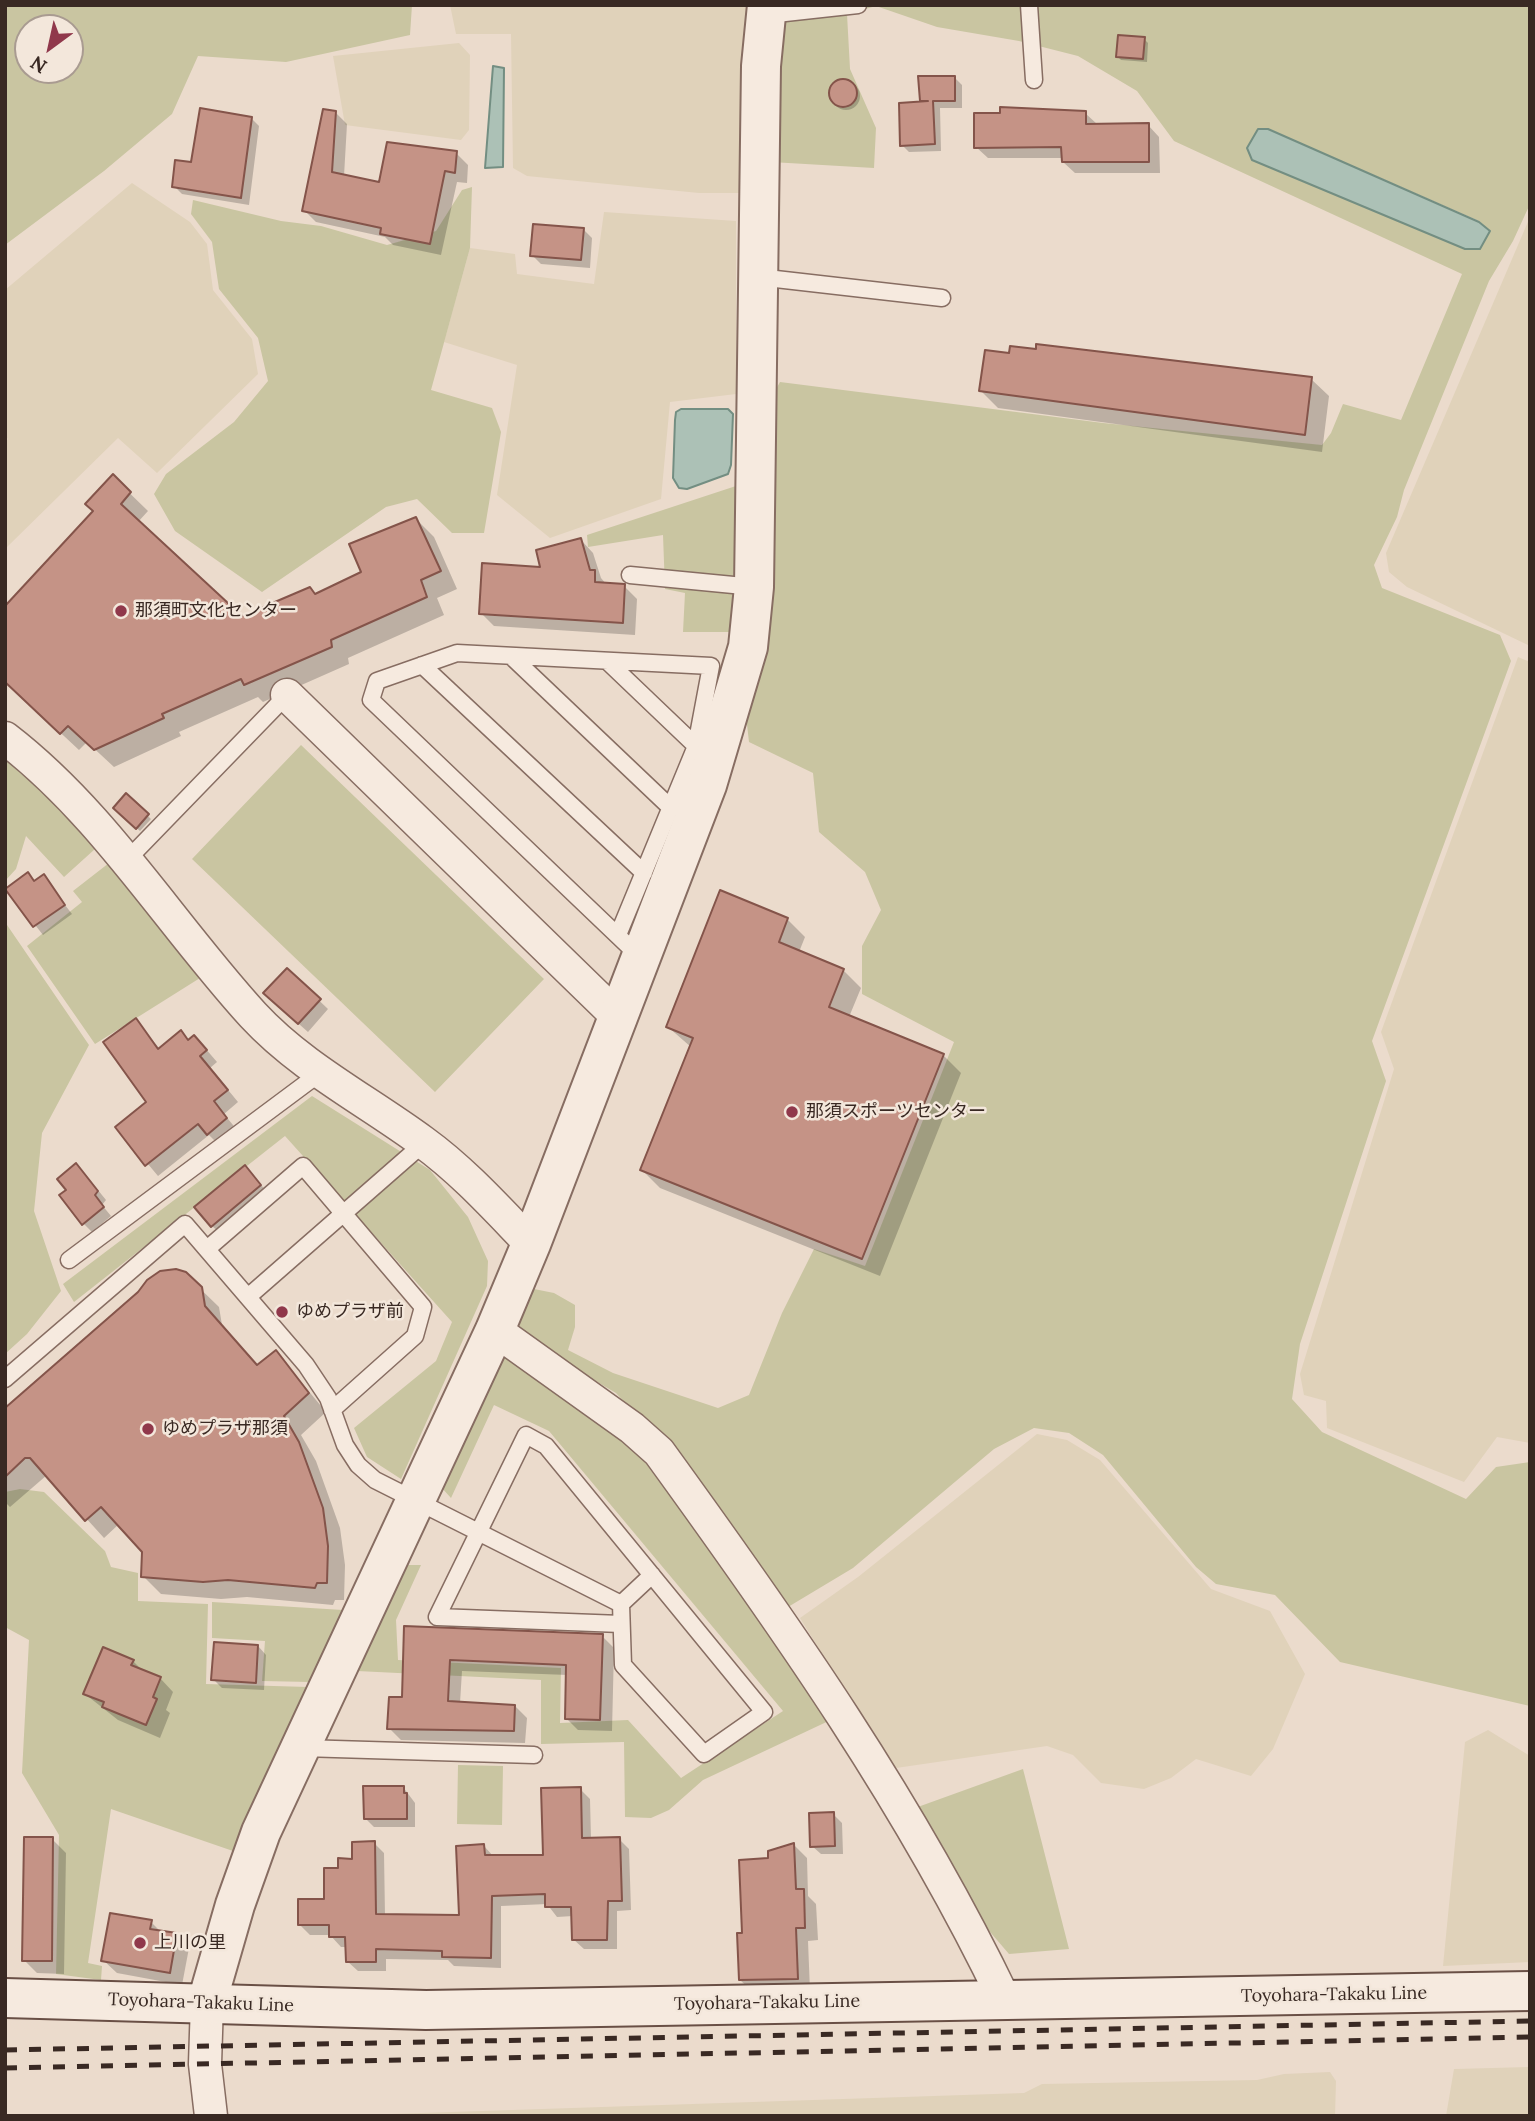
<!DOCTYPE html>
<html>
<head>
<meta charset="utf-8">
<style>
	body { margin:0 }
	#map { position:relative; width:1535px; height:2121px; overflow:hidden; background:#ebdbcc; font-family:Lora,serif }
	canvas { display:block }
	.frame { position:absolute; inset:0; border:7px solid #392923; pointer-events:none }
	.north { position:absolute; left:14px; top:14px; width:70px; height:70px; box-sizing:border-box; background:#f3e7db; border:2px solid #a99b91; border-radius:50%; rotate:213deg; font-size:19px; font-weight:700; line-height:28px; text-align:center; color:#392923 }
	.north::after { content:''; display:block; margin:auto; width:24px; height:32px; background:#90384b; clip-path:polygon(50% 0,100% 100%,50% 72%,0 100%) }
</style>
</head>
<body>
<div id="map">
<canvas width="1535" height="2121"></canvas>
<div class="frame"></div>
<div class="north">N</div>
</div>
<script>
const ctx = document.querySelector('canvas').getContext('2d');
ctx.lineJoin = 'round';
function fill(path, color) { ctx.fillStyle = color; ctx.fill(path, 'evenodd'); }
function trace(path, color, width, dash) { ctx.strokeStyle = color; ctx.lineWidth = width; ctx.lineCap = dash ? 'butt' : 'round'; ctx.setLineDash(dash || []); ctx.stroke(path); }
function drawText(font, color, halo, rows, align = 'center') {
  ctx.font = font + ' Lora,"Noto Sans JP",serif'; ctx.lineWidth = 5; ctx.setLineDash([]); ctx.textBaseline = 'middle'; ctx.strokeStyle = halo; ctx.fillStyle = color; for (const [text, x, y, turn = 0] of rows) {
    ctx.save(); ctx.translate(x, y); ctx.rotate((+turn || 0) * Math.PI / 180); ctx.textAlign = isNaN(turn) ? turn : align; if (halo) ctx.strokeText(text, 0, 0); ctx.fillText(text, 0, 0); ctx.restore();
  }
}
const farmland = new Path2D(`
	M450,5H750L739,193H699L527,176L513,168L511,34H456Z
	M459,43L470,55L469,130L461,140L345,125L333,56Z
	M132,183L190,222L207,244L213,290L252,339L258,374L157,473L118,438L5,549V442L8,439L5,436V290Z
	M604,212L736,221V394L670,402L661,499L550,538L497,495L517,365L444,342L470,248L515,254L517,274L594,284Z
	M1530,217V646L1407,587L1389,572L1386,553Z
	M1518,657L1530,662V1443L1497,1437L1464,1482L1327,1428L1326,1401L1304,1395L1300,1374L1394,1069L1381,1032Z
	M1037,1434L1067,1440L1100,1460L1211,1589L1270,1611L1305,1674L1273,1749L1251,1776L1196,1759L1171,1778L1144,1789L1101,1783L1073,1755L1047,1746L896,1768L876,1742L800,1618L858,1577Z
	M1488,1730L1530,1756V1962L1443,1966L1465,1742Z
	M1530,2067V2116H1446L1454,2069Z
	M1330,2072L1336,2081L1335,2116H331L1024,2093L1042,2084L1257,2080L1284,2074Z`);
const green = new Path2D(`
	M5,5H412L410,35L286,62L198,56L172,114L104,171L5,245ZM28,28H70V70H28Z
	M779,5H1530V204L1513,241L1489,281L1404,490L1397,517L1374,565L1382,588L1500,635L1511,661L1372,1041L1386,1081L1300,1344L1292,1399L1322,1432L1466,1499L1496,1467L1530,1462V1706L1340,1662L1275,1595L1216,1584L1196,1567L1103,1455L1069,1433L1034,1428L994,1449L853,1568L783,1610L700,1485L616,1393L518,1335L522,1309L534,1289L554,1293L575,1305V1327L568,1350L613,1373L718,1408L749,1395L782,1313L814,1249L865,1266L954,1042L862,994V946L881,910L865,872L819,832L813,773L749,742L745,707L771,398L780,382L1103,423L1322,445L1331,433L1343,404L1401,420L1462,274L1174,141L1137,91L1078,56L1019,41L937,27L876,6L847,14L850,69L876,128L874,168L771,162ZM1268,129L1479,221L1490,232Z
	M472,187L470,248L431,390L492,408L501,432L484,533H452L417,499L386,507L262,592L175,531L154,494L166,474L234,422L268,381L258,338L219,289L212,242L191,214L193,200L281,221L321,226L387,245L436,231L462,190Z
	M739,485L730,632H683L685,593L665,589L663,535L588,547L587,535Z
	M301,745L544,979L435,1092L192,859Z
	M5,756L58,806L95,849L64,877L26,836L16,869L5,881Z
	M109,863L200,978L95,1044L27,946L82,902L73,891Z
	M5,922L89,1045L42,1133L34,1211L61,1291L27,1334L5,1354Z
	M312,1096L430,1170L468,1217L488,1261L487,1286L401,1479L367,1457L354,1428L436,1361L452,1322L285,1136L74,1302L63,1284Z
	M507,1350L604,1423L645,1462L835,1718L703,1780L669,1810L651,1818L625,1817L624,1742L541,1744V1680L357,1671L408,1565H421L396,1620L398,1660L561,1668L560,1723L628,1720L681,1778L783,1711L549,1431L494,1405L451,1498L441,1487Z
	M20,1489L44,1492L105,1551L111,1567L138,1573V1601L208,1604L206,1684L308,1687L233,1851L111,1809L88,1963L102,1966L101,1980L56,1974L59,1835L22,1773L29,1640L5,1627V1492Z
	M212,1602L343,1610L310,1682L262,1681L265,1641L212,1638Z
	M458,1765L503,1766L502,1825L457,1824Z
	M1023,1769L1069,1949L1009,1954L967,1905L915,1808Z`);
const water = new Path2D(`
	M493,66L504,68L503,167L485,168Z
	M1258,129H1268L1479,222L1490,231L1480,249H1465L1252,160L1247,148Z
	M681,409H728L733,414L731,465L728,474L687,489L679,488L673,478L675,420L676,412Z`);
const shadow = new Path2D(`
	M1144,39L1148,43L1147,62L1121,60L1117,56Z
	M955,78L962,85V108H940L941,151L909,152L902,145L925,103L922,100Z
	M832 96a14 14 0 1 1 28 0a14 14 0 1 1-28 0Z
	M335,112L347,124L344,176L381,184L456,153L468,165L467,183L457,182L441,255L393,245L385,237L316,222L304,210Z
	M1085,113L1097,124L1148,125L1159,137L1160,173H1075L1063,162V158H988L976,147Z
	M251,118L259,126L249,205L182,194L174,186L192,164Z
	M583,229L592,238L590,268L541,264L532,255Z
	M1311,379L1329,396L1322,452L998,408L981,391Z
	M113,477L148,511L138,522L241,618L316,596L363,573L416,519L434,537L457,589L437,598L444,615L348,658L349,664L263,702L258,697L179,732L181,736L114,767L87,742L79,750L5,681Z
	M581,540L593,553L601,578L607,585L624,586L637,599L635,635L494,626L481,613Z
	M126,796L151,819L140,831L115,808Z
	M28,874L36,882L43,877L72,914L43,935L7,889Z
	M787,919L805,937L799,952L843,970L861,988L849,1017L943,1055L961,1073L880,1276L660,1188L642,1170L691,1047L668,1027Z
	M287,970L328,1009L308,1032L274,1002Z
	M136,1021L160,1049L189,1041L205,1048L217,1062L210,1068L238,1102L224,1114L237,1130L219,1145L209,1135L158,1176L117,1127L149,1103Z
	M85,1174L106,1200L102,1205L111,1216L92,1232L83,1223Z
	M253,1176L269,1194L221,1234L212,1226Z
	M185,1274L219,1307L222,1325L258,1367L276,1352L326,1412L301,1435L316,1461L340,1528L345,1565L344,1600H335L333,1605L247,1597L221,1599L161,1594L143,1576L144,1551L119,1524L104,1538L47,1475L10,1507L5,1502V1410Z
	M406,1628L602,1636L614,1648L612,1731L578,1730L566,1718L568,1675L462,1671L460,1703L515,1706L527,1718L525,1743L401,1740L389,1728L404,1699Z
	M258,1646L266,1655L264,1690L222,1688L213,1679Z
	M133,1661L143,1671L160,1678L173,1692L166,1710L170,1713L160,1738L118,1720L85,1694Z
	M403,1787L415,1803V1827H374L365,1818Z
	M580,1789L590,1799L591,1839H619L629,1849L631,1910L617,1911V1949H584L573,1939V1916L557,1917L547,1904L501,1906V1968L454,1966L448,1960L386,1959V1971H358L347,1961V1947H341L330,1935H310L300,1925L326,1901L340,1869L374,1843L384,1853L385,1916L461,1917L484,1846L494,1857H545Z
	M833,1814L842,1823L843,1854H821L812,1846Z
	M52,1839L66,1853L64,1974L37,1973L24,1960Z
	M794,1845L807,1858L808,1896L816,1904L818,1940L808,1941L810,1991L754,1993L740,1980L770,1860Z
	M151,1922L161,1932L176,1935L189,1948L182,1985L117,1973L103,1960Z`);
const building = new Path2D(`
	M1118,35L1145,37L1143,59L1116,57Z
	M918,76H955V101H933L935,144L900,146L899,103L928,101H920Z
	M829 93a14 14 0 1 1 28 0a14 14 0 1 1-28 0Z
	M1000,107L1086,111V124L1149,123V162H1062L1061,147L974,148V113H1000Z
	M200,108L252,117L241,198L172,187L175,160L191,162Z
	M323,109L336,111L332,172L379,182L387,142L457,151L455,173L445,171L430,244L380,234L381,228L302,211Z
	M533,224L584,228L581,260L530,256Z
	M1036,344L1312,377L1305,435L979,391L985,350L1009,353L1010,346L1036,349Z
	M113,474L131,492L121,504L242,616L310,587L315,594L361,572L349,544L416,517L441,571L421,580L427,597L331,640L332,647L244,685L241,679L162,714L164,718L94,750L68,726L60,734L5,682V606L93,511L85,504Z
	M581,538L590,570H595V582L625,584L623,623L479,614L482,563L540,567L536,550Z
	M126,793L149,814L136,829L113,808Z
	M28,872L34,881L44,874L65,905L33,927L5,889Z
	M720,890L788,918L779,942L844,969L829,1007L944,1054L862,1259L640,1170L693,1038L666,1027Z
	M287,968L321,999L298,1024L263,993Z
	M136,1018L158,1049L181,1030L188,1040L194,1035L207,1050L200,1056L228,1090L214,1101L227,1118L207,1135L198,1124L145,1166L115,1127L146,1102L103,1042Z
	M76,1163L98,1191L95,1195L104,1207L82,1225L59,1195L66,1190L57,1179Z
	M245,1165L261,1185L211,1227L194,1207Z
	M176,1269L186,1272L202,1287L205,1306L257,1365L276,1350L309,1393L284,1416L299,1442L323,1508L328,1546L327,1583H317L315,1588L228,1580L203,1582L141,1577L142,1552L101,1507L85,1521L30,1458H25L5,1477V1408L138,1292L147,1280L160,1271Z
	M404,1626L603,1634L600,1720L565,1719L566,1665L450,1660L448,1701L515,1705L514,1731L387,1729L389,1697H402Z
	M214,1642L258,1645L256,1683L211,1680Z
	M103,1647L134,1660L131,1665L161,1677L153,1697L157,1699L146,1725L102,1707L104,1702L83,1694Z
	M363,1786H404V1793H407V1819H364Z
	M581,1787L582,1838L620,1837L622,1901H608L607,1940H572L571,1907H545V1894L492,1896L491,1958L442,1957V1951L376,1949V1962H346L345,1937H329V1925H298V1899H324V1868H338V1858L352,1859V1842L375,1841L376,1914L459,1915L456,1846L484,1844L485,1855H543L541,1788Z
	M834,1812L835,1846L810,1847L809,1813Z
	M24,1837H53L52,1961H22Z
	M794,1843L796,1889H804L805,1928H796L798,1979L739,1980L737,1933H742L739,1860L768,1858V1851Z
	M110,1913L152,1920L150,1929L177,1933L170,1973L101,1961Z`);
const service = new Path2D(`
	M1029,5L1034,80
	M767,15L858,5
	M758,277L942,298
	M630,575L754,587
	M511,656L671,808
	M607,661L696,746
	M422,665L644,873
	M127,860L287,695
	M618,935L696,746L711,666L457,653L377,681L371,700L640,957
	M207,1249L303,1166L423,1307L415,1336L332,1410
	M69,1260L320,1073
	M249,1296L424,1143
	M5,1379L185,1224L306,1365L328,1398L345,1445L358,1465L375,1480L621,1604L623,1665L704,1754L764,1712L546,1446L526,1435L437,1617L621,1624
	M621,1604L652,1575
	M302,1748L534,1755`);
const minor = new Path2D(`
	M287,695L620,1019
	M5,738C104,814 169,923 253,1015C301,1067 366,1100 423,1142C463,1171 497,1209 531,1244
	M495,1330L632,1428L659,1452C786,1627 910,1803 1004,1999
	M207,2002L205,2064L211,2116`);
const tertiary = new Path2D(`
	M207,2002L235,1905L261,1832L495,1330L531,1244L707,785L748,647L754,587L761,66L767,5`);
const secondary = new Path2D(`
	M5,1998L426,2010L1530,1991`);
const rail = new Path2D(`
	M5,2050L1530,2021
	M5,2068L1530,2037`);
const markers = [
	[121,611,7,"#90384b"],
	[792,1112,7,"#90384b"],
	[282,1312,7,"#90384b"],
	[148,1429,7,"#90384b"],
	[140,1943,7,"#90384b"]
];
const poiNames = [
	["那須町文化センター",135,611],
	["那須スポーツセンター",806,1112],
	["ゆめプラザ前",296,1312],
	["ゆめプラザ那須",162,1429],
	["上川の里",154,1943]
];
const streetNames = [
	["Toyohara-Takaku Line",1334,1995,-1],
	["Toyohara-Takaku Line",201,2003,2],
	["Toyohara-Takaku Line",767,2003,-1]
];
fill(farmland, '#e0d2ba');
fill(green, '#c9c5a1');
fill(water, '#acc1b6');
trace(water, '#738e82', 2);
fill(shadow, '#0003');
fill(building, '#c59386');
trace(building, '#84544a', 2);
trace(service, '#876d62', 19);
trace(minor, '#876d62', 35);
trace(tertiary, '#876d62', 42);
trace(secondary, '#694f45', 42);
trace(service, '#f6eadf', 16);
trace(minor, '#f6eadf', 32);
trace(tertiary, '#f6eadf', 38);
trace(secondary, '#f6eadf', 38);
trace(rail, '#392923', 5, [12, 12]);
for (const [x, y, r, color] of markers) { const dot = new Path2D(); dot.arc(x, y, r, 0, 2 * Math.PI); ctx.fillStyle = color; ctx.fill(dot); trace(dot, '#f3e7db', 2.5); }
drawText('18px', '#392923', '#f3e7db', poiNames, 'left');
drawText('18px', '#392923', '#f3e7db', streetNames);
</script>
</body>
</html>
